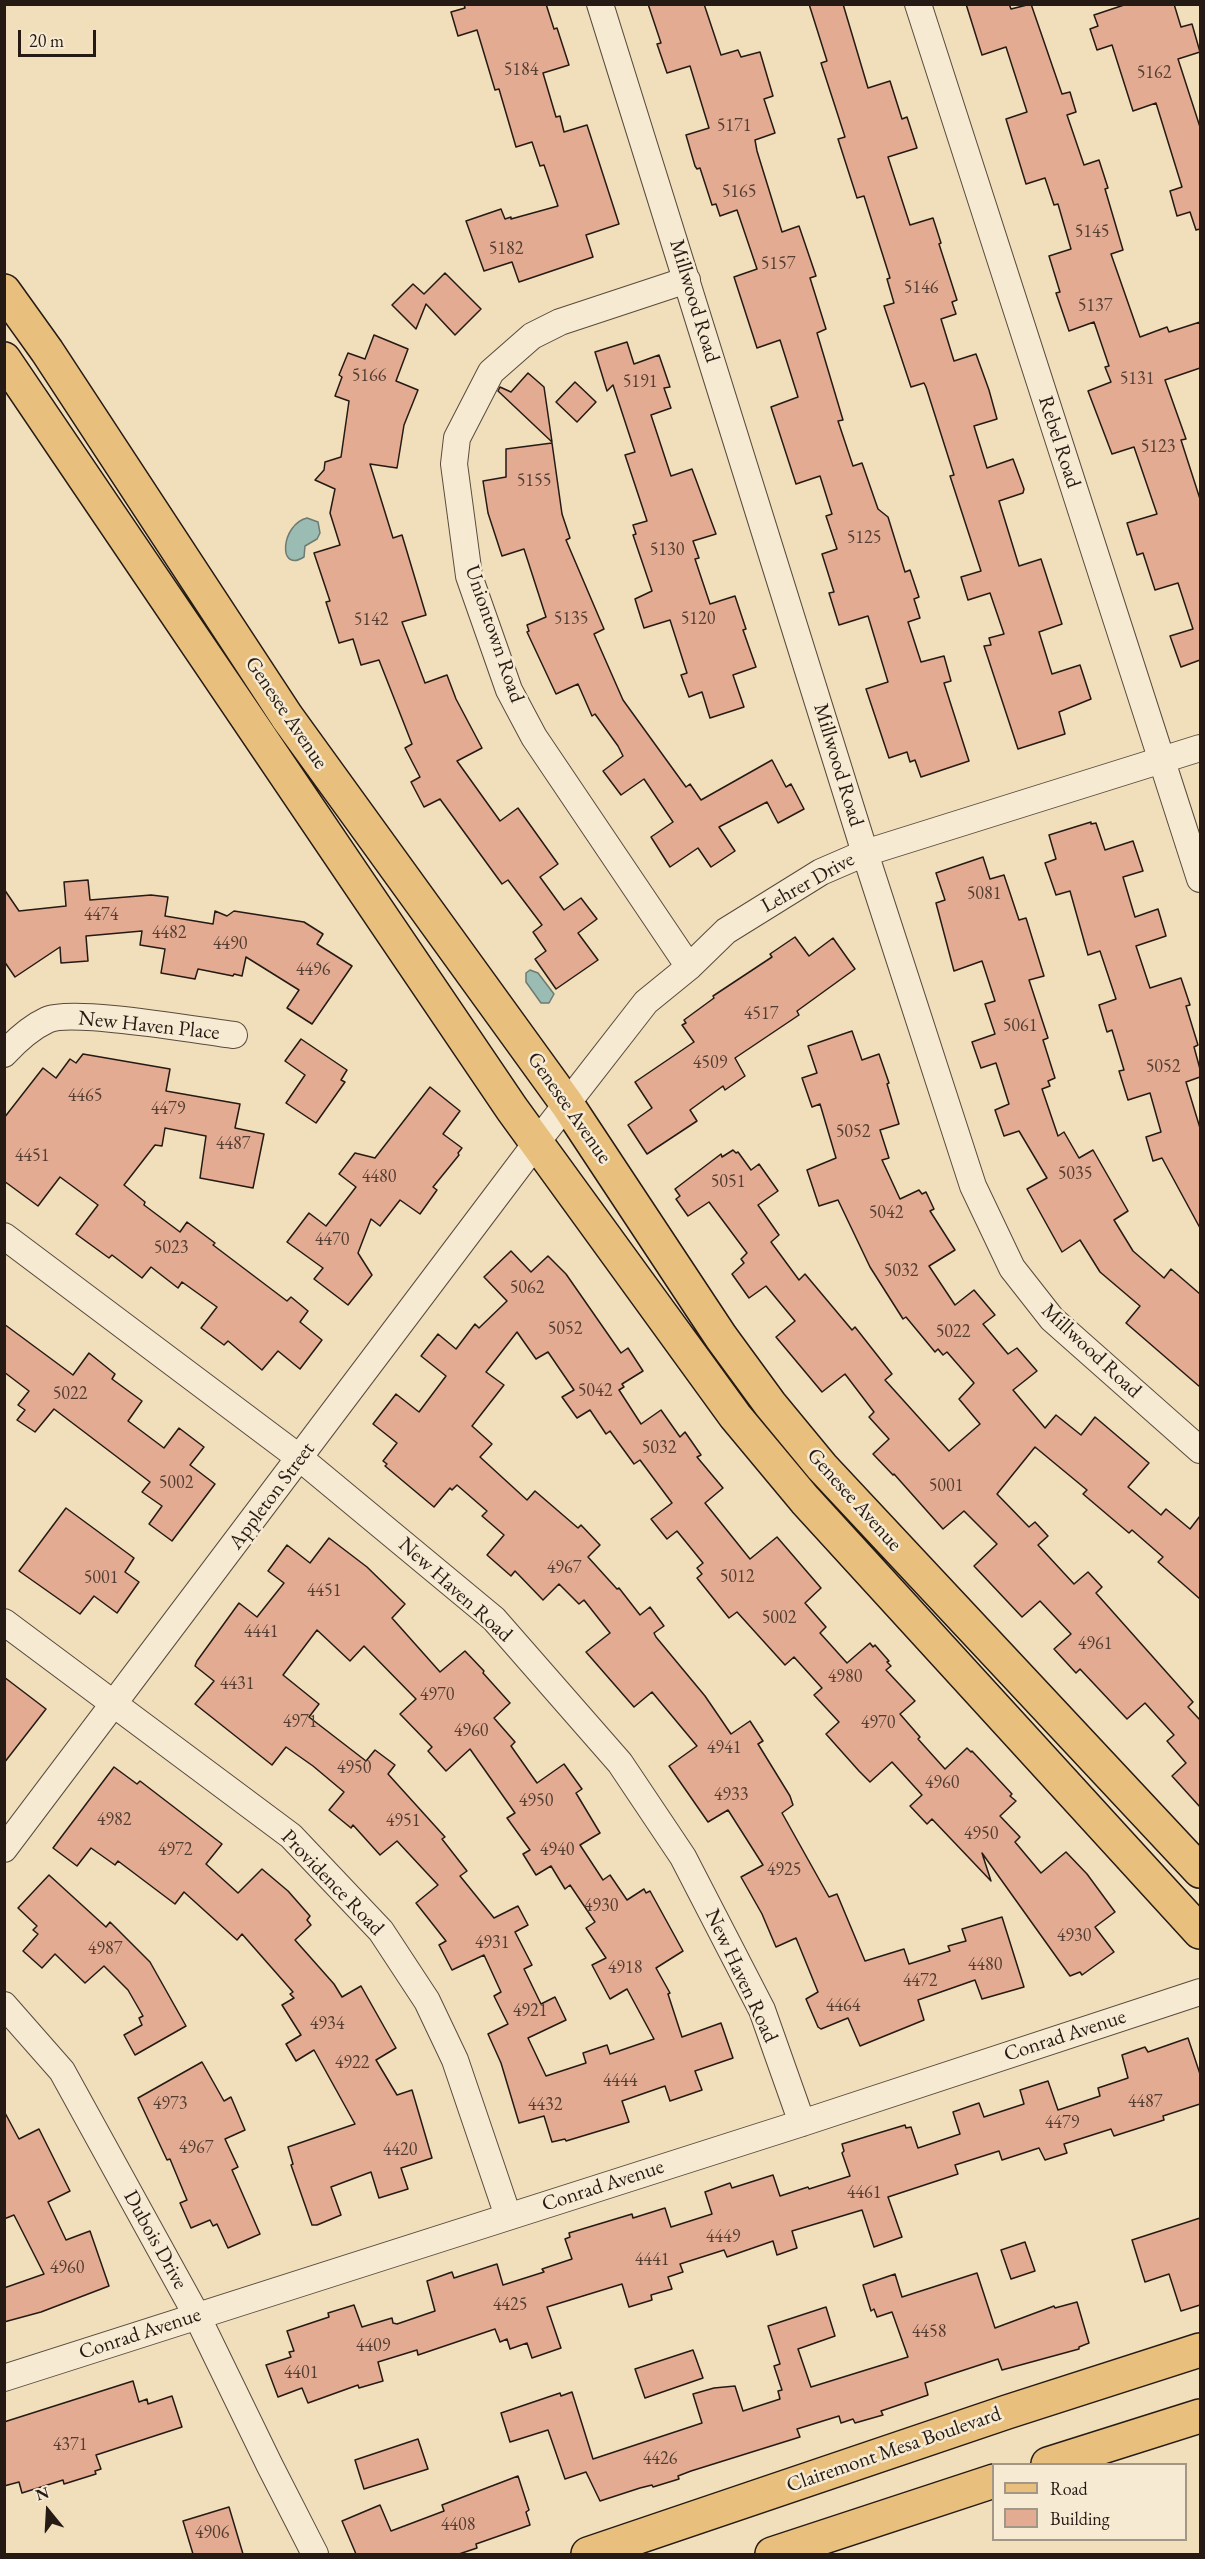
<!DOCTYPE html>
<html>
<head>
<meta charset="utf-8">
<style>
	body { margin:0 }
	#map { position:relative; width:1205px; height:2559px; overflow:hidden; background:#f1deba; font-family:"EB Garamond",serif }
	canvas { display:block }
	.frame { position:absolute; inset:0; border:6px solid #251a14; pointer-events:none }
	.legend { position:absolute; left:992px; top:2463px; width:195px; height:78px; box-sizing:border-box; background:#f6ead2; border:2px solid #a29786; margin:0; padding:8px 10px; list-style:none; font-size:18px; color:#251a14 }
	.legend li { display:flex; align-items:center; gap:12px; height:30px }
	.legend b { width:30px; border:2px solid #a29786 }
	.north { position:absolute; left:18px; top:2481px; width:60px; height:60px; -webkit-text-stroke:4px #f6ead2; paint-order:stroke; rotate:342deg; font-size:16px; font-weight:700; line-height:24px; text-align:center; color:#251a14 }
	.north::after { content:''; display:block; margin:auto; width:21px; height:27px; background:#251a14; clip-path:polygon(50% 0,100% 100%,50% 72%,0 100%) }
	.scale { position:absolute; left:18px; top:30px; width:78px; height:27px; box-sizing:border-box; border:3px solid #251a14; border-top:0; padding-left:8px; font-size:18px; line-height:21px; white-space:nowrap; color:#251a14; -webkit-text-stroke:4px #f6ead2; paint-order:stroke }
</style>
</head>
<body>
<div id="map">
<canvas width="1205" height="2559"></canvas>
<div class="frame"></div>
<ul class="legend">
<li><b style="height:8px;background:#e8bf7d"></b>Road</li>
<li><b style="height:16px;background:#e3ab91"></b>Building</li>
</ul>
<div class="north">N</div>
<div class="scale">20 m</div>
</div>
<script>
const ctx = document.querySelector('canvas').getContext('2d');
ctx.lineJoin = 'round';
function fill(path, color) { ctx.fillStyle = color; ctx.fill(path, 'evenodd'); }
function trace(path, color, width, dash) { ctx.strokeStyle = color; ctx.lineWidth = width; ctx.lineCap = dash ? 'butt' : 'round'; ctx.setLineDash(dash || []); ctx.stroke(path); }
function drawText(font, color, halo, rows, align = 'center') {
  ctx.font = font + ' "EB Garamond",serif'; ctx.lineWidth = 5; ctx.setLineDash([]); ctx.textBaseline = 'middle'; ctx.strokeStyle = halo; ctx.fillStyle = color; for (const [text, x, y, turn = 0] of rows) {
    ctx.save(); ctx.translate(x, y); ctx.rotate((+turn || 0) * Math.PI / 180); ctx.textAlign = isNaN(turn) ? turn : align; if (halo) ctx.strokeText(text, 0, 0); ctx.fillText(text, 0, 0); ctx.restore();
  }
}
const water = new Path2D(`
	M307,518L318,522L320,533L317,539L305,546L304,557C277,574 281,524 307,518Z
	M530,970L538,973L554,994L549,1003H541L526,982V973Z`);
const building = new Path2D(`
	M464,4H546L554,29L557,28L569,65L543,73L556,117L560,116L564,132L587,125L619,224L586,235L593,257L519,282L512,262L484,271L466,221L501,209L505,219L511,217V219L558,206L544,165L540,166L532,142L516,147L499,89L495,90L477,30L458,36L451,12L465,8Z
	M648,4H704L721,55L738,50L741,57L760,52L773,96L764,99L775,133L755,140L757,151L782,232L799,226L816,276L810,278L826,329L817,333L843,420L838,421L853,466L862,463L878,509L888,517L905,572L910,570L919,597L914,599L920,618L908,622L921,662L944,656L951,681L944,683L969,761L921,777L915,760L910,762L907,752L889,758L866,689L888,682L868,616L839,625L829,593L834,592L822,554L837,549L826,516L832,514L820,476L796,484L771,407L798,397L780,340L757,348L734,277L757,269L737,210L720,216L716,204L712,205L700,168L697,169L695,166L686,135L709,128L690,66L667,73L657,44L661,43Z
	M809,4H843L868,88L890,81L902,119L907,117L917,148L888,157L910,225L933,218L941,243L939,244L957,300L952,302L956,314L941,319L954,361L976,354L989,390L997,419L974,426L987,468L1013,459L1024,489L1023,493L999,501L1019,566L1041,559L1062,624L1039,632L1052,674L1080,665L1091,699L1059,712L1065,734L1018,749L984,646L991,645L989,638L1004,634L990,593L968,600L961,577L981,571L950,476L954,475L926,387L924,383L911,387L884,306L894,303L887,279L890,278L864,196L857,198L838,139L845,137L821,63L827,61Z
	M966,4H1009L1011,9L1031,4L1062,94L1070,92L1076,112L1067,115L1084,165L1099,160L1108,188L1105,189L1123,250L1111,254L1140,337L1167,327L1169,332L1200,322V368L1165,380L1186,439L1181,440L1200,499V660L1181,667L1170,636L1193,629L1178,583L1155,590L1143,553L1137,555L1127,523L1157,514L1134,447L1112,454L1088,391L1111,382L1105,367L1109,366L1094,322L1069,331L1056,293L1060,292L1049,256L1071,249L1058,204L1054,205L1045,178L1026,184L1006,119L1027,112L1006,47L982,55Z
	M1127,4H1174L1181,27L1192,24L1200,52L1178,59L1200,127V229L1196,230L1190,212L1177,216L1170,191L1182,187L1156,103L1133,111L1112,45L1097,50L1090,29L1098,26L1094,15Z
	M445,273L481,309L455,335L426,304L416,329L392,305L413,284L424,294Z
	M374,335L408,349L396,381L418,390L404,425L397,468L370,464L393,538L402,535L426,615L402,622L425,683L447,675L456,699L482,748L457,761L500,821L518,808L558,864L540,877L564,910L581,898L597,919L578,933L598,960L556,989L535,959L546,951L533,932L542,925L508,880L502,884L440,799L424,807L411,782L420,777L405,748L412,744L379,660L361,665L353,639L339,643L326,602L330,601L314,553L340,545L330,513L335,489L315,480L324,470L325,462L341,457L349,401L335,396L342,377L339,375L348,353L365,359Z
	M627,342L634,364L659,355L670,387L664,388L671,408L651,415L671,476L692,469L716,534L693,541L699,558L695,559L710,604L735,596L746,629L743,630L756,667L733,675L744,707L710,718L702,692L689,697L681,675L687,673L670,620L644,628L635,599L652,591L633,535L636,534L633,525L647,521L625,455L635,452L613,385L607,391L595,352Z
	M528,373L544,387L552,442L498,391L500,387L511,392Z
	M575,382L596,402L577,422L556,402Z
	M552,443L562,514L570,538L566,540L604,629L594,634L623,700L686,787L690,784L701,800L772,760L786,787L791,784L804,809L778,823L767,802L719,827L735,851L711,867L698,848L670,867L651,837L673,822L644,779L621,795L603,771L623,756L618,746L595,714L592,716L578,684L556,694L527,632L529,631L527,625L546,617L524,549L502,556L488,513L483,481L506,477V449Z
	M1091,822V824L1096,823L1105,850L1133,841L1143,871L1123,877L1135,917L1158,909L1166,936L1136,946L1150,988L1181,978L1190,1005L1186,1006L1198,1045L1194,1047L1200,1069V1077L1186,1082L1200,1128V1228L1162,1158L1153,1161L1146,1137L1161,1132L1150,1093L1128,1100L1119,1071L1124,1070L1112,1030L1107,1032L1099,1005L1116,999L1100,951L1088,955L1070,891L1056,895L1045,863L1056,859L1049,835Z
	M983,857L990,879L1004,875L1019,920L1026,918L1044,976L1029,980L1048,1038L1043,1040L1055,1078L1048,1081L1050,1086L1042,1089L1058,1136L1064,1132L1079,1158L1093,1150L1128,1211L1114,1220L1133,1251L1164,1278L1171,1269L1200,1294V1387L1126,1323L1140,1306L1100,1272L1080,1240L1062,1252L1027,1189L1047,1178L1019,1131L1004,1136L995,1110L1009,1104L996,1063L981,1068L972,1042L995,1034L985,1004L995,1001L982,961L954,971L936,903L945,900L936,873Z
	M88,880L90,900L151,895L168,897L165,916L213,924L215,911L227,916L234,911L304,922L323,934L317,944L352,966L312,1024L287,1008L299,990L246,957L242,976L234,974L233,976L198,969L195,979L161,973L165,949L140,945L142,931L86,936L88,961L61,963L60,947L15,977L4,961V889L19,911L66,906L64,882Z
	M795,937L809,956L833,938L855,969L797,1011L799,1015L735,1058L745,1076L725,1090L723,1086L690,1110L697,1121L647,1154L628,1125L652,1108L635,1082L694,1042L682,1025L686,1023L684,1020L714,998L713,996L772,957L770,954Z
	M852,1031L862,1060L879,1054L889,1083L887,1084L899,1124L880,1130L889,1158L882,1160L900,1199L919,1190L922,1194L926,1192L934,1209L930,1211L955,1250L929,1266L955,1305L974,1290L995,1315L983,1324L1008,1354L1017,1348L1037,1371L1013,1390L1045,1428L1056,1415L1081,1435L1095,1417L1149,1463L1128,1487L1161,1515L1166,1509L1190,1529L1200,1516V1599L1158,1562L1163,1557L1132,1530L1129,1533L1083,1494L1087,1490L1035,1447L997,1494L1029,1527L1035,1522L1048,1536L1038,1545L1074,1584L1088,1572L1102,1587L1096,1593L1193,1702L1188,1707L1200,1720V1807L1172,1776L1186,1763L1167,1741L1174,1735L1145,1703L1127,1719L1080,1669L1076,1673L1054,1649L1071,1634L1040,1601L1022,1617L974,1566L997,1544L964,1511L943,1529L894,1474L893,1475L873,1454L889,1439L869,1417L874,1412L845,1374L822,1392L776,1337L795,1321L766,1286L749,1298L732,1274L744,1263L741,1259L747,1253L709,1202L688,1216L676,1199L680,1196L675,1189L721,1154L722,1157L733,1150L736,1153L738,1152L751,1170L759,1164L778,1191L758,1205L779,1235L771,1242L799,1280L805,1274L852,1330L855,1327L892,1374L885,1380L949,1451L980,1424L959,1399L974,1383L947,1352L943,1355L938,1349L935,1352L906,1317L903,1319L870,1267L838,1200L819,1206L807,1170L836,1158L820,1104L812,1107L802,1078L817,1073L808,1046Z
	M301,1039L347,1070L341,1080L345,1082L316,1123L286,1103L305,1075L285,1061Z
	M83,1054L170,1069L166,1091L240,1104L235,1128L264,1134L253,1188L200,1178L206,1136L165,1128L162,1146L155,1145L124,1185L145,1202L144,1205L180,1232L187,1222L215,1243L213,1245L287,1301L291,1297L308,1311L300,1322L322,1340L300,1369L278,1351L262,1370L228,1341L224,1345L201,1328L217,1307L182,1282L178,1288L151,1267L142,1278L112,1255L109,1258L76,1234L98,1205L60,1177L38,1206L4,1181V1118L43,1068L56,1078L70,1059L76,1063Z
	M430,1087L460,1111L443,1134L462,1148L458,1153L459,1155L433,1187L437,1190L420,1214L400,1200L380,1226L371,1219L358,1253L372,1275L348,1305L314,1279L323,1268L287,1242L309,1213L326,1226L356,1187L339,1174L355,1153L375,1158Z
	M511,1251L531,1272L548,1256L566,1274L621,1353L628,1348L643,1371L622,1384L624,1387L619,1390L641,1424L661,1410L680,1437L685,1432L701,1455L697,1457L723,1488L705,1503L750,1559L777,1537L821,1588L805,1603L826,1627L820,1633L847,1663L870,1643L873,1647L875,1645L889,1661L887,1662L891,1666L886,1670L915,1701L900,1714L920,1737L918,1739L945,1769L967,1748L971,1752L972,1751L1012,1794L1010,1796L1016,1801L1000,1816L1020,1837L1015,1842L1041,1873L1066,1852L1087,1874L1115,1912L1095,1927L1114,1952L1082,1975L1080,1972L1070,1976L982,1853L991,1881L932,1819L927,1824L910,1806L922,1795L892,1762L870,1782L859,1771L826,1734L839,1722L814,1695L822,1688L794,1657L785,1665L737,1612L729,1618L697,1578L702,1574L697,1568L703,1563L677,1531L667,1539L651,1519L672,1503L640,1460L634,1464L610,1431L606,1434L590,1410L577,1418L562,1397L574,1390L548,1352L536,1359L517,1332L486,1372L504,1385L472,1426L492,1444L480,1457L527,1500L535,1491L578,1528L581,1525L600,1545L588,1557L617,1589L619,1588L640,1615L650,1607L664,1626L654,1633L656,1637L705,1696L731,1734L750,1721L763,1741L758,1744L790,1796L793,1805L782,1813L829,1897L837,1894L865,1961L904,1949L909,1964L950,1951L948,1946L966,1941L962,1929L1002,1917L1024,1987L982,1999L975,1980L918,2000L924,2020L860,2046L848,2018L821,2029L818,2027L806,1999L818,1992L796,1938L776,1947L762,1914L741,1877L763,1865L728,1810L708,1822L669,1766L697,1746L652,1692L634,1707L586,1652L610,1633L584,1600L579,1604L559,1584L543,1600L515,1571L511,1576L487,1555L504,1535L482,1516L487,1511L457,1485L452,1490L450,1488L434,1507L385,1466L387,1464L383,1461L397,1443L373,1424L396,1394L419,1412L446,1376L421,1356L438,1334L456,1349L475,1324L479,1328L507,1301L484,1277Z
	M4,1324L73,1375L89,1353L115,1374L112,1379L142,1401L128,1421L164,1448L179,1428L204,1447L190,1465L215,1484L172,1541L149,1524L162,1506L142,1492L150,1482L54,1409L35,1432L17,1420L25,1410L18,1405L29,1391L4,1372Z
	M66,1508L134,1558L125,1572L139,1582L117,1613L94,1596L80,1614L19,1571Z
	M329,1538L367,1567L405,1604L392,1618L440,1672L465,1651L484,1671L483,1673L510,1703L494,1718L515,1742L511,1746L537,1783L564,1764L582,1789L576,1793L600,1833L580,1845L603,1880L610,1875L627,1900L644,1889L646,1893L650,1891L683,1951L656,1968L670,1993L668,1994L682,2037L721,2023L733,2058L695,2071L702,2090L670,2101L665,2086L622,2101L629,2122L566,2141L565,2139L552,2142L544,2116L519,2123L501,2063L488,2034L508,2024L494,1996L501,1992L484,1955L452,1970L439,1945L446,1941L416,1903L438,1885L397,1841L380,1855L353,1825L351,1828L329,1810L344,1792L313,1766L286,1747L272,1765L195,1704L214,1681L195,1666L197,1661L239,1603L257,1617L284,1583L268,1571L287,1545L310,1563ZM317,1630L350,1661L364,1646L416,1699L400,1714L432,1747L428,1751L446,1771L470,1749L515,1813L507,1818L530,1850L523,1854L536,1875L551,1866L565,1889L570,1885L595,1922L586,1928L606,1958L592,1965L610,1999L627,1989L654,2039L610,2054L607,2045L583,2053L586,2063L546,2076L528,2038L566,2020L555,1997L541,2004L524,1969L532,1965L515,1932L528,1925L518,1906L494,1918L460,1876L467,1871L442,1839L445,1837L388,1774L395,1765L375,1750L366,1761L309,1717L319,1704L283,1675Z
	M4,1677L46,1709L4,1763Z
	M114,1767L137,1784L140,1781L222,1844L206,1864L238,1893L262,1869L288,1891L310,1916L307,1920L311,1925L295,1940L334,1984L342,1997L361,1986L396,2048L376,2060L397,2095L412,2090L432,2158L401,2168L408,2189L379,2198L371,2172L331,2187L341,2215L317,2225H312L291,2165L293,2164L288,2147L355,2124L314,2050L296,2061L286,2044L301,2035L282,2005L294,1998L290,1994L293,1992L242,1934L237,1940L184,1892L175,1904L118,1861L115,1865L91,1848L77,1866L53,1848Z
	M49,1875L106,1927L110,1922L150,1962L186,2026L135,2055L124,2035L142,2025L139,2018L143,2016L128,1990L104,1966L85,1983L55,1954L42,1968L23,1951L38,1934L33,1930L37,1926L18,1908Z
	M1188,2038L1200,2074V2104L1163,2116L1164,2120L1114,2136L1111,2129L1064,2144L1067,2153L1045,2160L1039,2148L1002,2160L999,2151L955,2165L958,2174L888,2197L902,2237L874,2247L862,2210L792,2231L797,2248L777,2255L773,2241L727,2257L724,2250L680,2264L683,2272L668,2277L672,2289L651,2295L652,2300L629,2307L622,2284L547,2307L561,2348L532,2358L527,2343L510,2349L507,2339L500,2342L495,2329L418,2355L417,2350L378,2362L383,2381L359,2388L358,2385L308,2403L302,2388L278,2397L266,2365L291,2357L289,2352L294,2351L287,2331L329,2317L328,2313L354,2305L362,2327L392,2318L393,2323L397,2324L435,2311L427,2281L452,2272L454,2278L497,2264L503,2285L544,2272L542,2269L572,2259L565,2239L570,2237L569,2233L632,2214L633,2218L665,2208L671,2227L712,2214L705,2192L730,2183L732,2188L773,2175L780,2196L808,2187L809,2189L850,2176L842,2153L844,2151L842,2144L905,2125L906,2128L911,2127L918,2148L960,2134L953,2112L979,2103L984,2117L1024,2104L1020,2090L1048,2081L1058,2110L1100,2096L1098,2088L1128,2078L1122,2055L1145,2047L1148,2052Z
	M202,2062L224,2101L231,2097L245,2130L225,2139L238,2167L232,2170L260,2234L228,2248L217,2224L213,2226L210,2220L191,2228L180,2203L187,2200L170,2159L167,2160L138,2098Z
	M4,2111L19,2139L39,2129L70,2191L48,2202L66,2240L90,2231L109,2286L41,2312L4,2322V2288L44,2274L14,2215L4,2219Z
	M1200,2218V2305L1181,2311L1169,2274L1145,2282L1132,2240Z
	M1025,2242L1035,2271L1011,2279L1001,2250Z
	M977,2273L995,2328L1054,2306L1055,2308L1077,2302L1089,2343L1079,2347V2349L1002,2370L998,2359L955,2373L925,2383L928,2395L881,2411L883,2415L855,2423L853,2419L841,2423L839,2416L797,2429L800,2437L691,2471L678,2476L679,2479L653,2487L652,2485L640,2488L600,2501L586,2472L565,2479L548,2430L510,2442L501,2413L560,2393L561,2396L572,2392L593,2459L702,2423L693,2394L714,2388L735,2386L743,2411L780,2399L778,2391L782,2390L774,2366L780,2364L768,2326L826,2307L835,2336L798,2349L811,2387L908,2357L892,2312L877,2317L874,2309L871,2311L863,2285L895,2274L902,2297Z
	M693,2350L703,2378L645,2398L635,2369Z
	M133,2381L139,2402L147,2399L148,2404L172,2396L182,2427L96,2455L101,2469L95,2471L96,2474L64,2484L63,2480L22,2493L19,2482L4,2486V2422Z
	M418,2439L428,2469L364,2489L355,2460Z
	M518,2476L529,2510L526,2512L530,2525L476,2544L477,2548L459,2554H356L342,2521L380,2505L391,2531L444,2511L442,2505Z
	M229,2507L243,2554H193L183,2521Z`);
const minor = new Path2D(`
	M600,4L865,853L973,1186L1012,1268L1052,1319L1200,1450
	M918,4L1200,879
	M687,280L560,322L532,336L491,372L457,438L454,464L469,576L509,690L534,737L689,967
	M4,1054C16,1041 32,1027 47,1020C72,1008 200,1031 234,1035
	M4,1236L301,1459L494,1619L620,1763L683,1857L762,2010L802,2123
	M4,1622L291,1836L381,1931L427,2001L455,2060L508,2216
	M4,1849L537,1142L646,1002L689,967L726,931L821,872L865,853L1200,748
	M4,2005L62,2071L197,2316L270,2466L315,2554
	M4,2378L802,2123L1200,1992`);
const major = new Path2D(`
	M4,291L47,351L287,717L567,1104L721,1337L770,1404L822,1467L1200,1871
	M4,359L512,1109L735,1416L805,1500L1200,1932
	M1048,2464L1200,2416
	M588,2554L1007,2412L1200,2350
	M772,2554L994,2481`);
const numberNames = [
	["5184",521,70],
	["5162",1154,73],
	["5171",734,126],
	["5165",739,192],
	["5145",1092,232],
	["5182",506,249],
	["5157",778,264],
	["5146",921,288],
	["5137",1095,306],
	["5166",369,376],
	["5131",1137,379],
	["5191",640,382],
	["5123",1158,447],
	["5155",534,481],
	["5125",864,538],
	["5130",667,550],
	["5135",571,619],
	["5120",698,619],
	["5142",371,620],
	["5081",984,894],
	["4474",101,915],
	["4482",169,933],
	["4490",230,944],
	["4496",313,970],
	["4517",761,1014],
	["5061",1020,1026],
	["4509",710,1063],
	["5052",1163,1067],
	["4465",85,1096],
	["4479",168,1109],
	["5052",853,1132],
	["4487",233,1144],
	["4451",32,1156],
	["5035",1075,1174],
	["4480",379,1177],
	["5051",728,1182],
	["5042",886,1213],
	["4470",332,1240],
	["5023",171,1248],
	["5032",901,1271],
	["5062",527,1288],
	["5052",565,1329],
	["5022",953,1332],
	["5042",595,1391],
	["5022",70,1394],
	["5032",659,1448],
	["5002",176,1483],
	["5001",946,1486],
	["4967",564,1568],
	["5012",737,1577],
	["5001",101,1578],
	["4451",324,1591],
	["5002",779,1618],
	["4441",261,1632],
	["4961",1095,1644],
	["4980",845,1677],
	["4431",237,1684],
	["4970",437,1695],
	["4971",300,1722],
	["4970",878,1723],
	["4960",471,1731],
	["4941",724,1748],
	["4950",354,1768],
	["4960",942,1783],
	["4933",731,1795],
	["4950",536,1801],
	["4982",114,1820],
	["4951",403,1821],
	["4950",981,1834],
	["4972",175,1850],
	["4940",557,1850],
	["4925",784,1870],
	["4930",601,1906],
	["4930",1074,1936],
	["4931",492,1943],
	["4987",105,1949],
	["4480",985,1965],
	["4918",625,1968],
	["4472",920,1981],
	["4464",843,2006],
	["4921",530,2011],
	["4934",327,2024],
	["4922",352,2063],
	["4444",620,2081],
	["4487",1145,2102],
	["4973",170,2104],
	["4432",545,2105],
	["4479",1062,2123],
	["4967",196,2148],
	["4420",400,2150],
	["4461",864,2193],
	["4449",723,2237],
	["4441",652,2260],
	["4960",67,2268],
	["4425",510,2305],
	["4458",929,2332],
	["4409",373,2346],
	["4401",301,2373],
	["4371",70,2445],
	["4426",660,2459],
	["4408",458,2525],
	["4906",212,2533]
];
const streetNames = [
	["Millwood Road",694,301,73],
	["Rebel Road",1059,442,72],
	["Uniontown Road",494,634,71],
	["Genesee Avenue",286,713,56],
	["Millwood Road",838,765,73],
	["Lehrer Drive",808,883,-29],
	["New Haven Place",149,1026,6],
	["Genesee Avenue",569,1108,55],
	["Millwood Road",1091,1351,43],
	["Appleton Street",272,1496,-53],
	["Genesee Avenue",854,1500,48],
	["New Haven Road",455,1590,42],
	["Providence Road",332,1883,46],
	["New Haven Road",741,1976,65],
	["Conrad Avenue",1065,2036,-18],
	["Conrad Avenue",603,2186,-18],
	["Dubois Drive",155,2240,61],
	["Conrad Avenue",140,2334,-18],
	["Clairemont Mesa Boulevard",894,2450,-19]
];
fill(water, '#9bbcb3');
trace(water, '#6c7b73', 1.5);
fill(building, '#e3ab91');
trace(building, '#251a14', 1.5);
trace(minor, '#584b3e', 28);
trace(major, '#251a14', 36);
trace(minor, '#f6ead2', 26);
trace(major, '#e8bf7d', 33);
drawText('18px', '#543e33', null, numberNames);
drawText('21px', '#251a14', '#f6ead2', streetNames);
</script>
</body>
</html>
